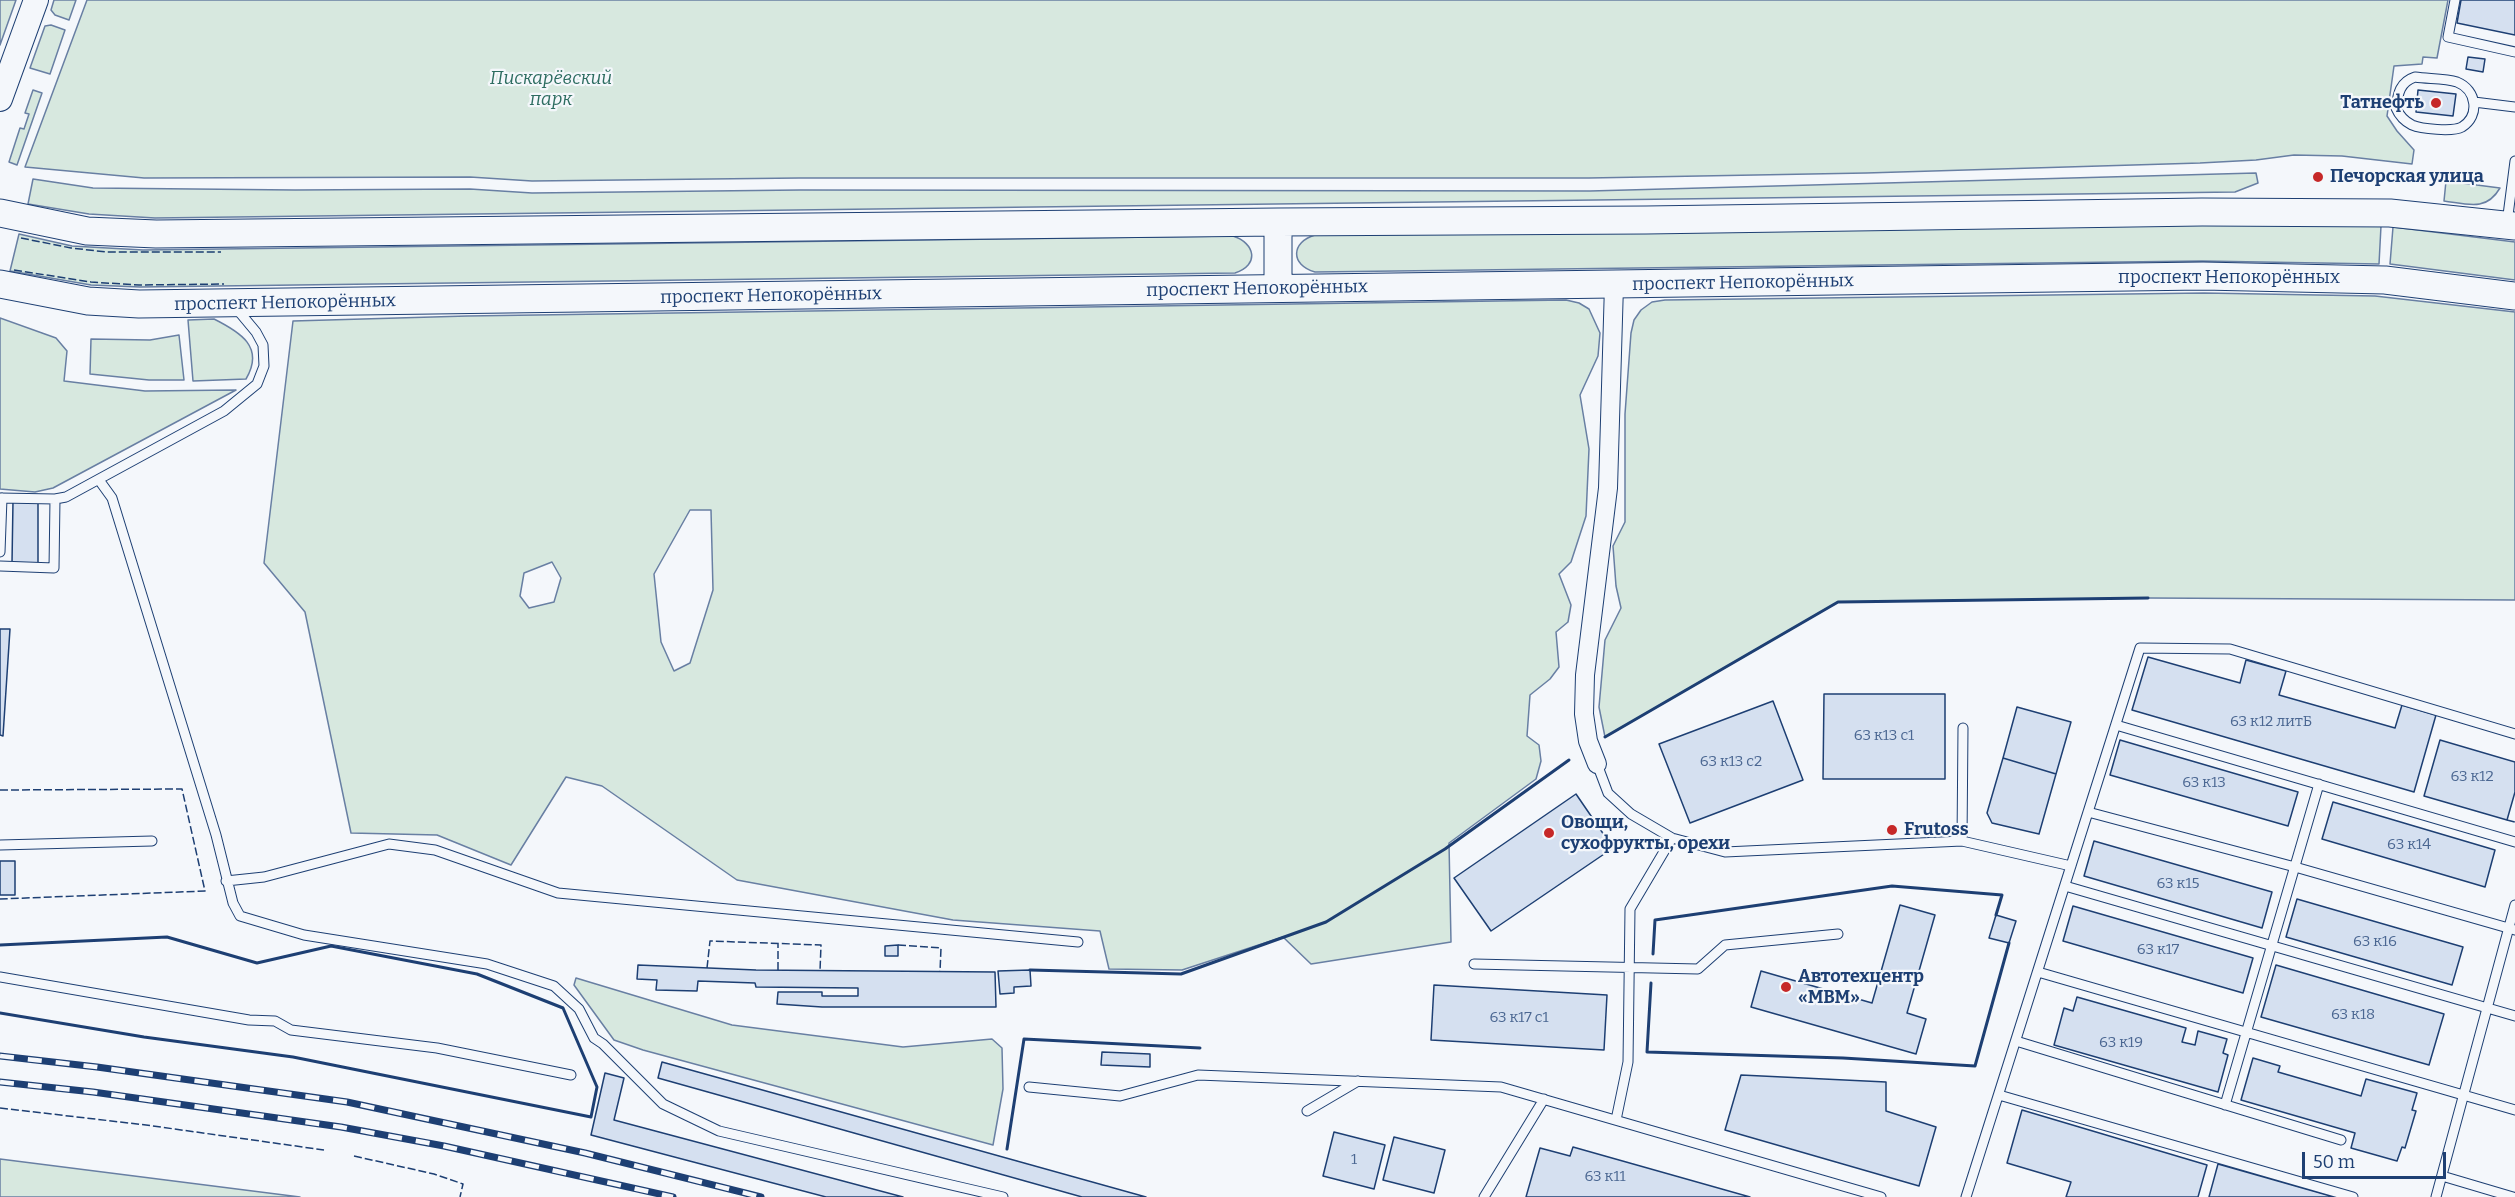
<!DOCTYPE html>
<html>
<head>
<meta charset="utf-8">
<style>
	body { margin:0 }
	#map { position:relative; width:2515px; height:1197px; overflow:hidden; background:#f4f7fb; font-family:Bitter,serif }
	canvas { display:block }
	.scale { position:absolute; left:2302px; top:1152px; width:144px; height:27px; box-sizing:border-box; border:3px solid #1d3f73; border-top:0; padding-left:8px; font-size:18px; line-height:21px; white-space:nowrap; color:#1d3f73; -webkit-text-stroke:4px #f4f7fb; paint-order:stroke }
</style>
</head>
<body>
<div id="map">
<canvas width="2515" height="1197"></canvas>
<div class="scale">50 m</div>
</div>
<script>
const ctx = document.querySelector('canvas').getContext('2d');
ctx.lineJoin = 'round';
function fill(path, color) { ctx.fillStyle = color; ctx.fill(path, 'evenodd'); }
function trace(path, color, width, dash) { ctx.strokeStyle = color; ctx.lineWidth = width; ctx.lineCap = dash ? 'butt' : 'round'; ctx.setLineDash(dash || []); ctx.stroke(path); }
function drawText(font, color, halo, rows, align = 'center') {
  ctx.font = font + ' Bitter,serif'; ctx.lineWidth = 4.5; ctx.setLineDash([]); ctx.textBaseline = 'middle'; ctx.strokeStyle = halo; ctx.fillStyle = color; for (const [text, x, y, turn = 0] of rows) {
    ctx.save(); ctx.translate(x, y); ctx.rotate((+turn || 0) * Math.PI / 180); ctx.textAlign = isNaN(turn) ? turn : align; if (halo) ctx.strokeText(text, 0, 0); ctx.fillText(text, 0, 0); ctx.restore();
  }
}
const green = new Path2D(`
	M0,0H16L0,45Z
	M54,0H76L69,20L55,15L51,10Z
	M87,0H2448L2437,58L2423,57L2422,64L2394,66L2387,116L2397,131L2414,150L2412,164L2342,156L2294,155L2256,160L2200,163L1866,173L1589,178H799L532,181L470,177L144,178L25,167Z
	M51,25L65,30L50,74L30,68L45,26Z
	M33,90L42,93L17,165L9,162L20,128L24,129L29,114L25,113Z
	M2256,173L2258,183L2235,192L155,218L89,214L28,204L33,179L93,188L295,190L470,189L532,193L800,190L1590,191Z
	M2446,181L2500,188C2486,212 2467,204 2444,201Z
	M2203,224L2381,226L2379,264L2202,261L1315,272C1290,265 1291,242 1315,235Z
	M2393,227L2515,242V280L2390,264Z
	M19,234L72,246L143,250L1233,236C1255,243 1260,265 1235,273L140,287L91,285L10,271Z
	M2204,293L2375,296L2515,312V600L2148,598L1838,602L1605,737L1599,707L1605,640L1621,608L1616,586L1613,546L1625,522V414L1631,333L1634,320L1641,310L1652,302L1665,300Z
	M1566,300L1579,303L1589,309L1600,333L1598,356L1580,395L1589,449L1586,516L1571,562L1559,574L1571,605L1568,622L1556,632L1559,667L1550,679L1530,695L1527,736L1539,745L1541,761L1536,779L1449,843L1451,942L1311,964L1283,937L1182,970L1109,969L1100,931L953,920L737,880L602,786L566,777L511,865L437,835L351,833L305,612L264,563L293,321L467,316ZM690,510H711L713,590L690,663L674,671L661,642L654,574ZM552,562L561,578L554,602L529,608L520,596L524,573Z
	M0,318L56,338L67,351L64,381L145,391L236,390L53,488L35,492L0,489Z
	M214,319C240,332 265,347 246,379L193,381L188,320Z
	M179,335L184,380H149L90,374L91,339L150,340Z
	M576,978L732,1025L903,1047L992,1039L1002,1048L1003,1089L993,1145L643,1050L614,1040L574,985Z
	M0,1159L300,1197H0Z`);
const building = new Path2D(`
	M2461,0H2515V35L2457,23Z
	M2468,57L2485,59L2483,72L2466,69Z
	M2418,90L2456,94L2453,116L2416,112Z
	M13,501H38V563H12Z
	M0,629H10L3,736L0,735Z
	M2148,657L2240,683L2246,660L2286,671L2279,695L2395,728L2402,705L2436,715L2414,792L2132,710Z
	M1824,694H1945V779H1823Z
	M1773,701L1803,780L1690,823L1659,744Z
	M2017,707L2071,722L2056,774L2003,758Z
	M2120,740L2298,792L2288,826L2110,775Z
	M2440,740L2515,762V792L2507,820L2424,796Z
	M2003,758L2056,774L2039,834L1992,823L1987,813Z
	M1576,794L1613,848L1491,931L1454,878Z
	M2333,802L2495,850L2485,887L2322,839Z
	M2094,841L2272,892L2262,928L2084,876Z
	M0,861H15V895H0Z
	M2297,899L2463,947L2452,985L2286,937Z
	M1900,905L1935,915L1907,1013L1926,1019L1916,1054L1751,1007L1761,971L1872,1003Z
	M2073,906L2253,958L2243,993L2063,941Z
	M1996,915L2016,921L2009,943L1989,938Z
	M898,945V956H885V946Z
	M638,965L756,970L995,972L996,1007H822L777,1004L778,992H822V996H858V988L756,987L755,983L698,981L697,991L656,990L657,980L637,979Z
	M2276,965L2444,1014L2429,1065L2261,1017Z
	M1030,970L1031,986L1014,987V993L1000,994L998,971Z
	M1434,985L1607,995L1604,1050L1431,1040Z
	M2077,997L2186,1028L2182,1042L2195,1045L2198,1031L2227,1039L2223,1053L2228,1055L2218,1092L2054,1045L2064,1008L2073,1011Z
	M1102,1052L1150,1054V1067L1101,1065Z
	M2253,1058L2280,1066L2278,1072L2361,1096L2366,1079L2417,1093L2412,1110L2416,1111L2405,1148L2402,1147L2397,1161L2351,1148L2355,1133L2241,1100Z
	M662,1062L1146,1197H1082L658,1078Z
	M605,1073L624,1078L614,1120L903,1197H826L591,1135Z
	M1741,1075L1886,1082V1111L1936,1127L1919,1186L1725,1130Z
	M2022,1110L2207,1165L2198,1197H2066L2071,1182L2007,1163Z
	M1334,1132L1385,1145L1374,1189L1323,1176Z
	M1394,1137L1445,1150L1434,1193L1383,1180Z
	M1573,1147L1750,1197H1526L1540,1148L1570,1156Z
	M2218,1164L2334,1197H2209Z`);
const lane = new Path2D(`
	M2455,0L2448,37L2515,52
	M2415,77C2428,79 2445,78 2457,82C2477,90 2480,116 2462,127C2453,132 2421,129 2412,125C2404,121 2399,115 2396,108C2398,93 2400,82 2415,77Z
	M2474,102L2515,107
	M2507,223L2515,161
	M99,480L112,498L216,835L233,903L240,916L304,935L487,964L554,986L579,1009L594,1038L603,1044L663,1104L719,1131L1003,1197
	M0,498L55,499L66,497L224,411L257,384L264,366L263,345L256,332L236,308
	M0,552L2,498
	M0,566L54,568L55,499
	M2116,725L2515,842
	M1597,764L1608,793L1631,814L1672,838L1725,852L1962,841L2071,866
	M2088,812L2295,867L2515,930
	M1962,841L1963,728
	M0,845L152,841
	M226,881L264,877L389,844L435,850L558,893L1078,942
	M2065,886L2515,1016
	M1474,964L1698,969L1725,945L1838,934
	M2038,972L2515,1110
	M0,977L249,1020L275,1021L291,1030L437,1048L571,1075
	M2016,1041L2341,1140
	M1029,1087L1120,1096L1198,1075L1501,1087L1881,1197
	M1999,1095L2353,1197
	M2225,1105L2319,784
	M1307,1111L1358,1081
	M1616,1120L1628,1062L1630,909L1672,838
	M2442,1176L2513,1197
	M1484,1197L1544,1099
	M1966,1197L2140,648L2230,649L2515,734
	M2436,1197L2515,905`);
const street = new Path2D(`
	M1597,764L1588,741L1584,714L1585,675L1608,488L1614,285`);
const secondary = new Path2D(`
	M0,99L36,0`);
const primary = new Path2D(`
	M0,213L87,231L156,234L1278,222L1646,220L2202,212L2390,213L2515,226
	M1278,222V288
	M0,284L88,301L139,304L2203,276L2385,280L2515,296`);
const rail = new Path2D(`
	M0,1056L97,1067L347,1102L585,1153L761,1197
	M0,1082L93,1092L341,1127L444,1146L673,1197`);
const fence = new Path2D(`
	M21,238L71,248L106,252H221
	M14,270L91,282L139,285L224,284
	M0,790L182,789L205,891L0,899
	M2507,820L2515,822
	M898,945L941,948L940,972
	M707,968L710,941L821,945L820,971
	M778,970V943
	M0,1108L146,1125L324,1150
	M354,1156L434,1174L463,1184L460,1197`);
const wall = new Path2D(`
	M1605,737L1838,602L2148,598
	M0,945L167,937L257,963L331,946L477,974L563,1008L597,1087L591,1117L293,1057L144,1037L0,1013
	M1653,954L1655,920L1892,886L2002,895L1996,915
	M1030,970L1181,974L1326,922L1445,849L1569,760
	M1651,983L1647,1052L1843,1058L1975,1066L2009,943
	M1007,1149L1024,1039L1200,1048`);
const markers = [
	[2436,103,6,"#c62828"],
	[2318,177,6,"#c62828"],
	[1892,830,6,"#c62828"],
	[1549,833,6,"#c62828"],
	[1786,987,6,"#c62828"]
];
const numberNames = [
	["63 к12 литБ",2271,722],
	["63 к13 с1",1884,736],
	["63 к13 с2",1731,762],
	["63 к12",2472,777],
	["63 к13",2204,783],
	["63 к14",2409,845],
	["63 к15",2178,884],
	["63 к16",2375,942],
	["63 к17",2158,950],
	["63 к18",2353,1015],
	["63 к17 с1",1519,1018],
	["63 к19",2121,1043],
	["1",1354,1160],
	["63 к11",1605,1177]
];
const parkNames = [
	["Пискарёвский",551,79],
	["парк",551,100]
];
const poiNames = [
	["Татнефть",2424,103,"right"],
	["Печорская улица",2330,177],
	["Овощи,",1561,823],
	["сухофрукты, орехи",1561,844],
	["Frutoss",1904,830],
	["Автотехцентр",1798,977],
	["«МВМ»",1798,998]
];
const streetNames = [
	["проспект Непокорённых",2229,278],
	["проспект Непокорённых",1743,283,-1],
	["проспект Непокорённых",1257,289,-1],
	["проспект Непокорённых",771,296,-1],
	["проспект Непокорённых",285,303,-1]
];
fill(green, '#d7e8df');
trace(green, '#687fa3', 1.5);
fill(building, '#d5e0f0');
trace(building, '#1d3f73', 1.5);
trace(lane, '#1d3f73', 11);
trace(street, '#1d3f73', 20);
trace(secondary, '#1d3f73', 26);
trace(primary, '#1d3f73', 29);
trace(lane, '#f4f7fb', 9);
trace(street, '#f4f7fb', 18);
trace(secondary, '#f4f7fb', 24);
trace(primary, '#f4f7fb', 27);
trace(rail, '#1d3f73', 7);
trace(rail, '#f4f7fb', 4.5, [14]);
trace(fence, '#1d3f73', 1.5, [8, 3]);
trace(wall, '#1d3f73', 3);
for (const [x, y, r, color] of markers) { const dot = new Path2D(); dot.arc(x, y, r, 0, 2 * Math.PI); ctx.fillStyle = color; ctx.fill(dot); trace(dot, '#f4f7fb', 2); }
drawText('15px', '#4b6792', null, numberNames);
drawText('italic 18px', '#2c6c60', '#f4f7fb', parkNames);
drawText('bold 18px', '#1d3f73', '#f4f7fb', poiNames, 'left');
drawText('18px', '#1d3f73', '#f4f7fb', streetNames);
</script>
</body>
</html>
